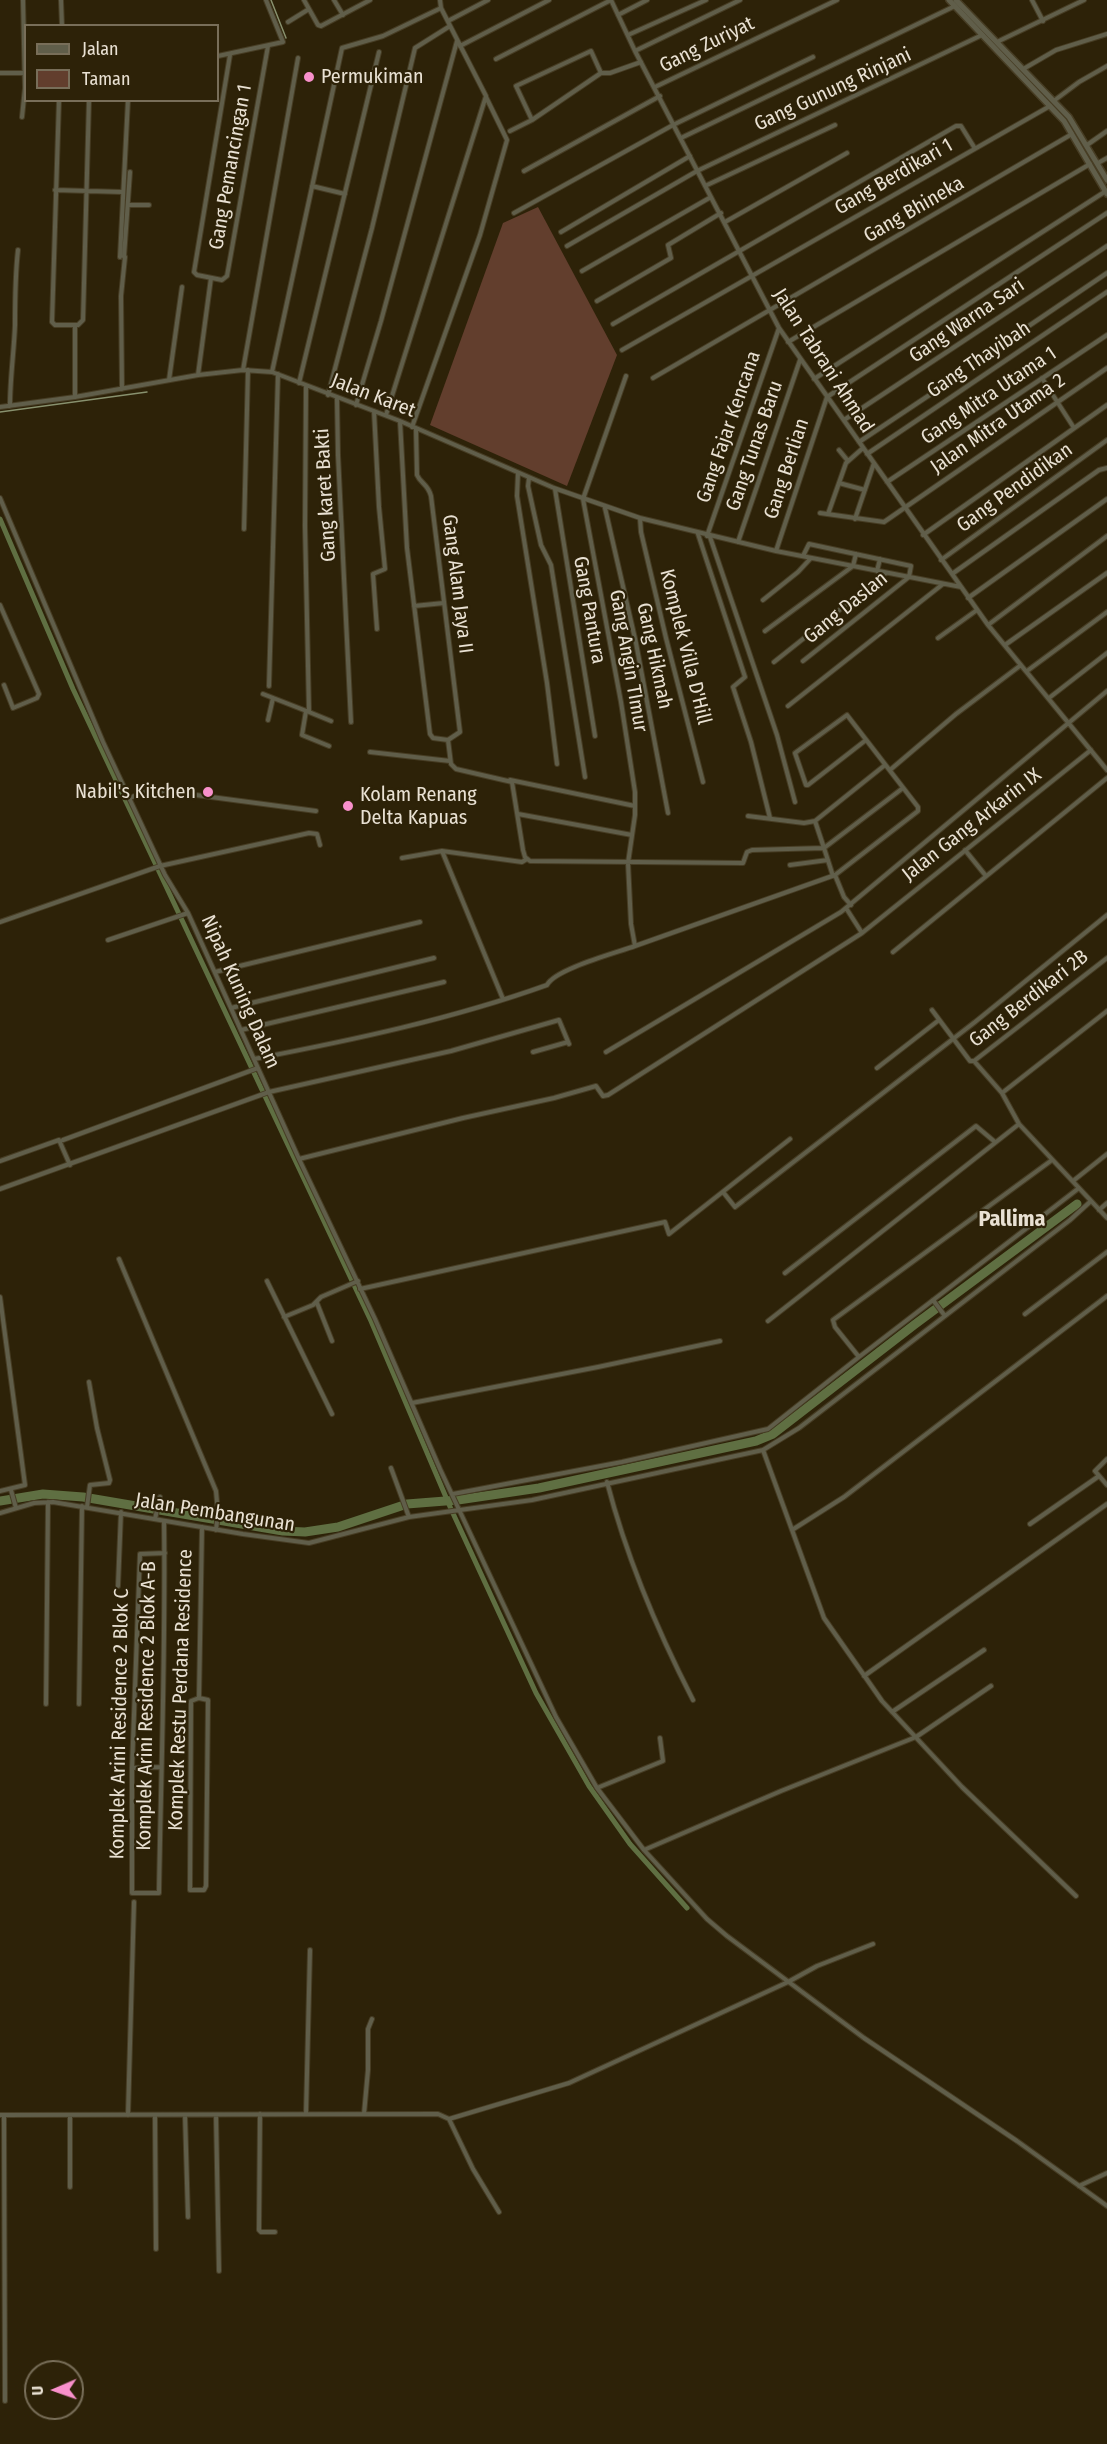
<!DOCTYPE html>
<html>
<head>
<meta charset="utf-8">
<style>
	body { margin:0 }
	#map { position:relative; width:1107px; height:2444px; overflow:hidden; background:#2d2208; font-family:"Fira Sans Condensed",sans-serif }
	canvas { display:block }
	.legend { position:absolute; left:24px; top:24px; width:195px; height:78px; box-sizing:border-box; background:#2d2208; border:2px solid #786e59; margin:0; padding:8px 10px; list-style:none; font-size:18px; color:#e9e1d3 }
	.legend li { display:flex; align-items:center; gap:12px; height:30px }
	.legend b { width:30px; border:2px solid #786e59 }
	.north { position:absolute; left:24px; top:2360px; width:60px; height:60px; box-sizing:border-box; background:#2d2208; border:2px solid #786e59; border-radius:50%; rotate:268deg; font-size:16px; font-weight:700; line-height:24px; text-align:center; color:#e9e1d3 }
	.north::after { content:''; display:block; margin:auto; width:21px; height:27px; background:#f890cb; clip-path:polygon(50% 0,100% 100%,50% 72%,0 100%) }
</style>
</head>
<body>
<div id="map">
<canvas width="1107" height="2444"></canvas>
<ul class="legend">
<li><b style="height:8px;background:#605e4a"></b>Jalan</li>
<li><b style="height:16px;background:#623e2d"></b>Taman</li>
</ul>
<div class="north">U</div>
</div>
<script>
const ctx = document.querySelector('canvas').getContext('2d');
ctx.lineJoin = 'round';
function fill(path, color) { ctx.fillStyle = color; ctx.fill(path, 'evenodd'); }
function trace(path, color, width, dash) { ctx.strokeStyle = color; ctx.lineWidth = width; ctx.lineCap = dash ? 'butt' : 'round'; ctx.setLineDash(dash || []); ctx.stroke(path); }
function drawText(font, color, halo, rows, align = 'center') {
  ctx.font = font + ' "Fira Sans Condensed",sans-serif'; ctx.lineWidth = 4.5; ctx.setLineDash([]); ctx.textBaseline = 'middle'; ctx.strokeStyle = halo; ctx.fillStyle = color; for (const [text, x, y, turn = 0] of rows) {
    ctx.save(); ctx.translate(x, y); ctx.rotate((+turn || 0) * Math.PI / 180); ctx.textAlign = isNaN(turn) ? turn : align; if (halo) ctx.strokeText(text, 0, 0); ctx.fillText(text, 0, 0); ctx.restore();
  }
}
const green = new Path2D(`
	M538,207L617,355L567,486L430,425L503,223Z`);
const stream = new Path2D(`
	M271,0L286,38
	M0,412L147,392`);
const canal = new Path2D(`
	M0,519L73,689L371,1321L451,1509L536,1693L589,1786L630,1844L687,1908`);
const river = new Path2D(`
	M0,1501L43,1494L83,1497L283,1531L305,1532L338,1527L407,1504L458,1500L539,1488L756,1441L773,1434L914,1325L1077,1204`);
const minor = new Path2D(`
	M61,0L62,26
	M304,0L318,25L321,26L370,0
	M334,0L343,15
	M611,0L635,51L779,328L988,625L1107,770
	M1032,0L1043,21
	M618,15L647,0
	M448,21L488,0
	M288,22L309,9
	M628,35L706,0
	M999,41L1084,0
	M460,46L549,0
	M635,51L740,0
	M230,55L194,272L197,275L222,280L227,276L268,46
	M218,56L283,42L266,0
	M496,59L611,0
	M1025,68L1056,50L1107,34
	M0,73H25
	M655,87L837,0
	M59,100L52,322L55,325H78L83,320L89,100
	M1055,100L1079,82L1107,66
	M22,117L25,88L23,0
	M532,120L516,86L591,51L601,73
	M510,131L532,120L601,73H610L641,62
	M681,138L955,6
	M1087,145L1107,131
	M1098,163L1107,158
	M524,171L660,96
	M312,186L345,194
	M705,186L835,125
	M55,190L122,192
	M128,205H149
	M514,213L673,125L813,57
	M725,222L847,153
	M561,232L690,156
	M567,246L697,171L982,35
	M120,257L128,100
	M124,257L130,172
	M582,271L711,197
	M597,301L671,258L668,245L721,213
	M613,324L956,126H961L974,147
	M75,325V397
	M1011,338L1107,273
	M788,342L1090,164
	M622,350L1050,106
	M243,370L298,58
	M272,372L342,48L383,36L441,8
	M198,375L211,278
	M626,376L583,499L621,702L635,792V815L628,863L631,924L635,946L835,875L918,811V807L847,715L795,753L806,785H808L866,740
	M653,378L1072,134
	M1042,378L1074,428
	M814,379L1106,191
	M169,380L182,287
	M299,383L379,52
	M122,389L121,296L125,257
	M328,395L372,228L415,48L450,26
	M337,399L338,455L351,722
	M356,405L381,321L457,41
	M10,406C10,378 14,352 15,325C15,298 15,277 18,250
	M0,407L75,397L198,375L243,370L272,372L400,421L554,488L640,518L776,551L961,587
	M374,411L379,507L385,569L373,574L377,629
	M386,415L486,96L441,8L440,0
	M844,420L1107,246
	M400,421L407,548L430,734L433,738L448,740
	M412,427L480,235L507,140L486,97
	M416,429L417,475C421,484 428,484 431,496L460,732L448,740
	M859,442L946,384
	M839,450L848,461
	M867,454L1107,292
	M518,473L517,496L547,683L557,764
	M529,478L528,486L541,545L551,565L585,777
	M887,482L1107,335
	M839,483L865,490
	M555,489L595,736
	M0,498L103,742L165,875L188,913L299,1159L375,1319L440,1469L556,1717L597,1788L644,1850L707,1919L727,1936L864,2038L1017,2141L1107,2206
	M605,508L636,643L668,813
	M820,513L884,522L1107,368
	M828,514L846,463L863,448
	M640,518L641,532L666,638L703,782
	M855,519L874,463
	M244,529L248,370
	M698,534L745,677L733,687L751,742L770,818
	M923,535L1107,405
	M707,536L779,328
	M710,537L777,735L795,802
	M738,542L800,360
	M776,551L827,397L1107,213
	M941,560L1107,440
	M877,571L880,559
	M952,574L1099,470L1107,468
	M968,598L1107,499
	M763,600L798,572L811,558
	M0,605L39,694L37,698L13,708L4,685
	M414,606L444,603
	M988,625L1107,536
	M765,631L853,566L856,554
	M938,638L977,610
	M1005,645L1107,573
	M803,661L909,577L911,566L809,544L803,556
	M774,662L886,573
	M1027,671L1107,612
	M269,686L278,374
	M263,694L309,712L305,526L306,386
	M1049,698L1107,653
	M788,706L943,584
	M306,711L302,735L329,746
	M309,712L331,721
	M268,720L273,698
	M448,740L451,764L456,769L512,782L523,850L525,857L530,861L743,863L747,852L752,850L824,848L833,876
	M370,752L450,761
	M890,770L956,714L1021,665
	M510,780L635,806
	M129,798L146,792L166,791L316,811
	M518,814L632,835
	M748,816L804,823L815,821L885,765
	M815,821L824,848L903,788
	M965,850L986,876
	M442,851L503,999
	M402,858L442,851L522,862L527,859
	M790,865L828,860
	M835,875L844,897L851,905
	M846,908L862,933
	M0,922L160,866L309,833L317,834L320,845
	M108,940L188,913
	M893,952L1107,778
	M215,972L420,922
	M231,1008L434,958
	M932,1010L970,1061H974L1107,958
	M241,1030L444,982
	M533,1052L568,1042
	M606,1052L841,912L1107,691
	M254,1059C353,1040 452,1019 547,985C555,969 616,953 635,946
	M974,1061L1002,1093L1019,1124L1107,1218
	M877,1068L939,1020
	M1002,1093L1107,1011
	M63,1140L258,1068
	M299,1159L463,1118L554,1098L596,1086L603,1096L608,1095L862,933L1091,750
	M0,1161L59,1140L70,1165
	M1073,1181L1107,1154
	M0,1189L269,1092L451,1051L559,1020L569,1044
	M723,1192L735,1207L975,1022L1107,915
	M1099,1210L1107,1203
	M119,1259L216,1491L218,1513L216,1530
	M785,1273L976,1126L995,1142
	M267,1281L332,1414
	M360,1289L665,1222L669,1234L790,1139
	M0,1297L25,1485L0,1491
	M933,1300L945,1316
	M317,1303L332,1341
	M1025,1314L1107,1252
	M284,1317L313,1305L321,1297L358,1281
	M768,1321L1019,1124
	M859,1357L835,1327L833,1320L1052,1160
	M412,1403L598,1367L720,1341
	M763,1450L824,1618L882,1701L962,1787L1076,1896
	M1107,1459L1095,1471L1107,1485
	M391,1468L409,1517
	M607,1482C627,1559 657,1630 693,1700
	M11,1490L16,1508
	M453,1494L622,1462L768,1429L859,1357L1079,1188
	M87,1507L90,1485L109,1483L110,1480L97,1428L89,1382
	M0,1513L34,1503L53,1502L243,1534L309,1543L409,1517L532,1500L763,1450L799,1428L1070,1220L1091,1201
	M155,1519L160,1497
	M164,1521C166,1645 161,1769 159,1893H132V1768L140,1554L165,1553
	M1030,1524L1099,1476
	M792,1530L844,1497L1107,1296
	M118,1586L121,1512
	M864,1676L1107,1504
	M199,1698L208,1700L206,1886L204,1890H190L191,1701L199,1698L202,1527
	M46,1704L48,1502
	M79,1704L82,1506
	M892,1712L984,1650
	M132,1768L160,1767
	M597,1788L663,1761L660,1738
	M644,1850L781,1791L916,1737L991,1686
	M260,2114L259,2230L261,2232H275
	M306,2114L310,1950
	M364,2114L368,2070V2029L372,2019
	M0,2115L438,2114L449,2119L473,2169L499,2212
	M4,2115L5,2401
	M70,2115V2187
	M128,2115L134,1902
	M155,2115L156,2249
	M185,2115L188,2217
	M216,2115L219,2271
	M449,2119L569,2083L788,1982L817,1966L873,1944
	M1079,2186L1107,2173`);
const tertiary = new Path2D(`
	M949,0L1064,121L1107,194
	M956,0L1069,117L1107,180`);
const markers = [
	[309,77,6,"#f890cb"],
	[208,792,6,"#f890cb"],
	[348,806,6,"#f890cb"]
];
const streetNames = [
	["Gang Zuriyat",707,45,-26],
	["Gang Gunung Rinjani",833,90,-25],
	["Gang Pemancingan 1",231,167,-80],
	["Gang Berdikari 1",894,177,-30],
	["Gang Bhineka",914,210,-30],
	["Gang Warna Sari",967,321,-34],
	["Gang Thayibah",979,360,-34],
	["Jalan Tabrani Ahmad",823,361,57],
	["Jalan Karet",373,396,21],
	["Gang Mitra Utama 1",989,396,-34],
	["Jalan Mitra Utama 2",998,424,-35],
	["Gang Fajar Kencana",729,427,-71],
	["Gang Tunas Baru",755,446,-71],
	["Gang Berlian",787,469,-72],
	["Gang Pendidikan",1015,488,-36],
	["Gang karet Bakti",326,495,-93],
	["Gang Alam Jaya II",457,584,83],
	["Gang Daslan",846,608,-39],
	["Gang Pantura",589,610,80],
	["Komplek Villa D'Hill",685,647,76],
	["Gang Hikmah",654,656,78],
	["Gang Angin TImur",628,661,80],
	["Jalan Gang Arkarin IX",972,825,-38],
	["Nipah Kuning Dalam",240,992,66],
	["Gang Berdikari 2B",1029,999,-38],
	["Jalan Pembangunan",215,1513,9],
	["Komplek Restu Perdana Residence",181,1690,-88],
	["Komplek Arini Residence 2 Blok A-B",147,1706,-89],
	["Komplek Arini Residence 2 Blok C",120,1724,-89]
];
const poiNames = [
	["Permukiman",321,77],
	["Nabil's Kitchen",196,792,"right"],
	["Kolam Renang",360,795],
	["Delta Kapuas",360,818]
];
const quarterNames = [
	["Pallima",1012,1220]
];
fill(green, '#623e2d');
trace(stream, '#88916e', 1.5);
trace(canal, '#5f6f42', 5);
trace(river, '#5f6f42', 9);
trace(minor, '#473d24', 6);
trace(tertiary, '#473d24', 8);
trace(minor, '#605e4a', 4);
trace(tertiary, '#605e4a', 5);
for (const [x, y, r, color] of markers) { const dot = new Path2D(); dot.arc(x, y, r, 0, 2 * Math.PI); ctx.fillStyle = color; ctx.fill(dot); trace(dot, '#2d2208', 2); }
drawText('20px', '#e9e1d3', '#2d2208', streetNames);
drawText('20px', '#e9e1d3', '#2d2208', poiNames, 'left');
drawText('bold 22px', '#e9e1d3', '#2d2208', quarterNames);
</script>
</body>
</html>
